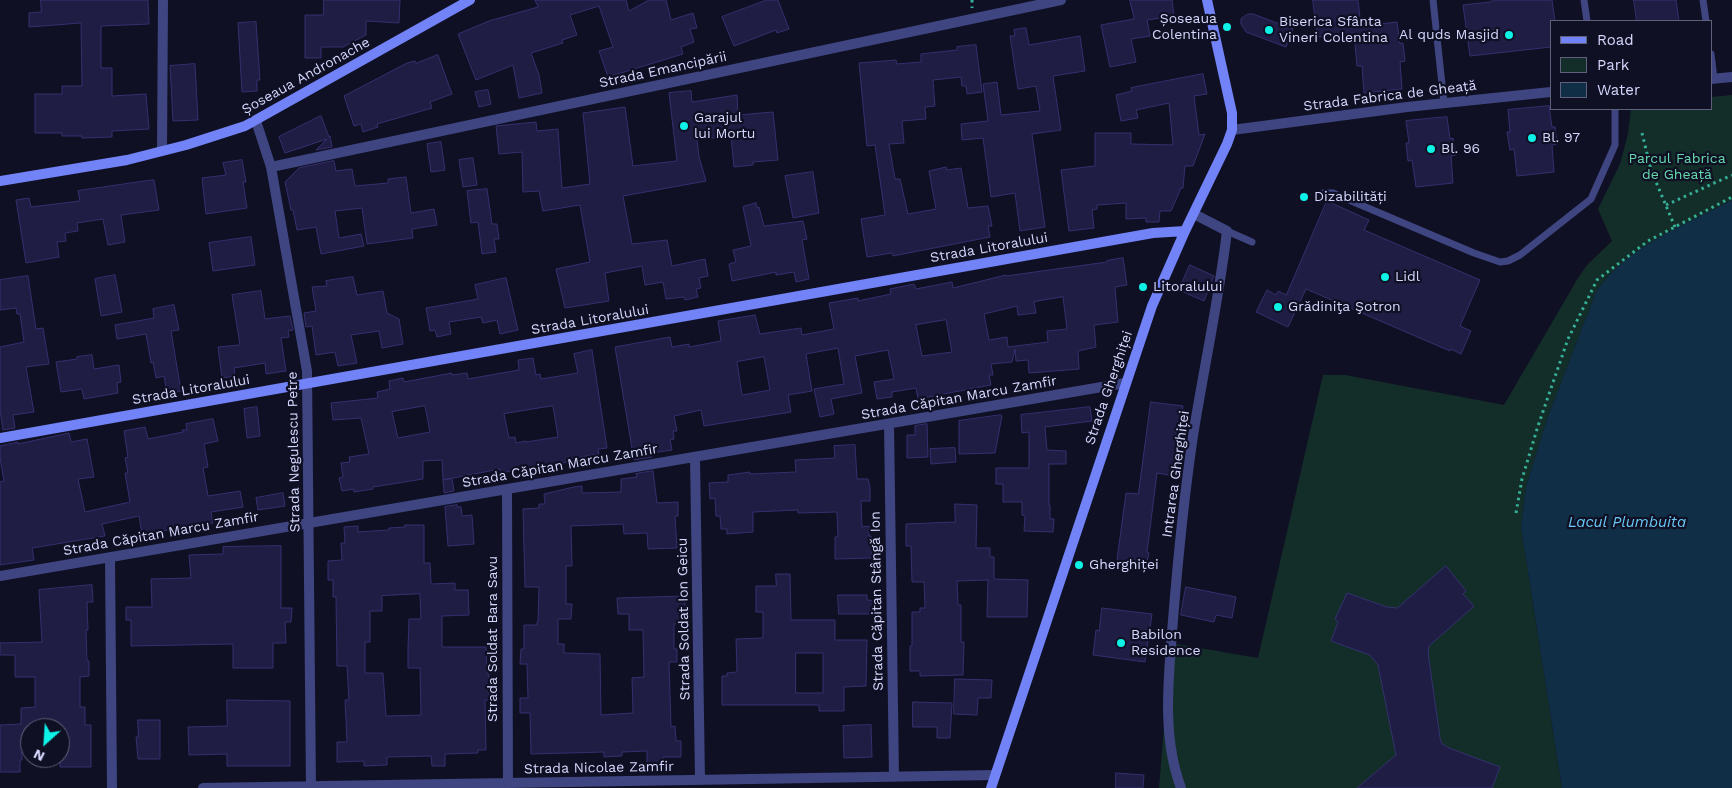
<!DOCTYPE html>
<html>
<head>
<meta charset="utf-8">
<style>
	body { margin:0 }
	#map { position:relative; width:1732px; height:788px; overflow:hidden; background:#101024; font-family:"Work Sans",sans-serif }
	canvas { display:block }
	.legend { position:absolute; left:1550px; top:20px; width:162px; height:90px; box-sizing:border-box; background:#101024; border:1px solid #5f607b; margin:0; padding:6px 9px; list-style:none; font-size:15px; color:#d5d7fd }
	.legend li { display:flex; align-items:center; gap:10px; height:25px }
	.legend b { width:25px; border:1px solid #5f607b }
	.north { position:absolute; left:20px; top:718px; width:50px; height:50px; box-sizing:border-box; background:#101024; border:1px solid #5f607b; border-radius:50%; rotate:206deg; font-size:14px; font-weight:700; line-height:20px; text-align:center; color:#d5d7fd }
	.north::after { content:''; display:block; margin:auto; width:18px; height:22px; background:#0df1e7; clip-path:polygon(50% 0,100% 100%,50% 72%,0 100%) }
</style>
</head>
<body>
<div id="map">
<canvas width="1732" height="788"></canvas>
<ul class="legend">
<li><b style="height:6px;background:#7282f7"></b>Road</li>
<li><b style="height:14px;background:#132e29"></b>Park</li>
<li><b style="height:14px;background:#112e47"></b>Water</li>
</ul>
<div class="north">N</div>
</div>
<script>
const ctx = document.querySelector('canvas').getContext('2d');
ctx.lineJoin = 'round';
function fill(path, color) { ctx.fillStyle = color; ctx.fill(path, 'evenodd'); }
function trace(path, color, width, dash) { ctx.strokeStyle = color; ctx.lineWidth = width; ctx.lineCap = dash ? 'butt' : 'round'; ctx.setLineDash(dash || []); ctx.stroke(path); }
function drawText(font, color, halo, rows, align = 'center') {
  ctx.font = font + ' "Work Sans",sans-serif'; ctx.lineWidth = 4.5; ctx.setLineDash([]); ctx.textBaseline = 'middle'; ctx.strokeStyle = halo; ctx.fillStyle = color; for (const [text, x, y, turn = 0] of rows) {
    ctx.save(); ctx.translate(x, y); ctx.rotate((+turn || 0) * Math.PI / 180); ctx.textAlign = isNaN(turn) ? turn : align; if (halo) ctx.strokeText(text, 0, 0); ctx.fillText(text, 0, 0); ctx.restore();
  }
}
const green = new Path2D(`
	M1732,95V200C1685,225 1627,246 1596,292L1547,419L1526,487L1521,527L1562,788H1159L1168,679L1176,644L1258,658L1323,375H1345L1504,405L1578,278L1587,265L1612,241L1598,209L1620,164L1628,134L1631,109H1711V97Z`);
const water = new Path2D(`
	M1732,200V788H1562L1521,527L1526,487L1547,419L1596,292C1627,246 1685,225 1732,200Z`);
const building = new Path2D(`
	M41,0H148L149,24L101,26V68H112V96L146,94L149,129L112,131V137L82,138V136H62V133H35V94H62V86H82L81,23L29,27V13L41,12Z
	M324,0H400L399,23L366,21V35L343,47H321V58H305V15H323Z
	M535,0H626L629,11L649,0H666L671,20L693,13L697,28L690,29L694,42L681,47L683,54L608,77L599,51L613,47L599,6L570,15L577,35L562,40L563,43L531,53L539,75L542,93L519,98L513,65L476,80L458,34L489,21L538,7Z
	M767,0H778L789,29L777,33L776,30L734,46L722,17Z
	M1130,0H1172L1174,16L1147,20L1150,36L1131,39L1136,62L1110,67L1101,25L1134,19Z
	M1313,0H1358L1361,26L1397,22L1400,44L1403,43L1405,61L1400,62L1402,89L1364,93L1362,66H1357L1354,33L1318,37Z
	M1493,0H1552L1555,21H1551V47L1470,56L1463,5L1490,2Z
	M1634,0H1676L1679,21H1637Z
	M1248,14H1253L1293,29L1286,47L1246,32L1241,24V19Z
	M256,22L260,80H257V91L242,92L238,23Z
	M1026,28L1029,45L1080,36L1085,71L1053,76L1061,130L1032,134L1045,227L1020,231L1015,193L991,197L983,138L962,140L961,124L988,121L983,84L997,82L1001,115L1040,111L1036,86L1018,89L1010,36H1015L1014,30Z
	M976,45L982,92L967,94L966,86H962L961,77L933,80L935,106L925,107L926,119L902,121L904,143L889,144L895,179H900L908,214L936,209L929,171L946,167L947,170L961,168L968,208L988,206L992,226H988L990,237L893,256L892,253L867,257L861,219L885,215L875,145L867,146L859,63L896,60L897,64L921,62V54L957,50V47Z
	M438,55L452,94L430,102L432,108L377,124L378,127L363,132L361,124L354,126L344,96L407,63L415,61L416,63Z
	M195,64L198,120L173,121L170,66Z
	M1203,74L1207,94L1194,96L1199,135L1205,134L1193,166H1185L1183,188H1181L1171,211H1160L1159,222H1146V218L1126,219V203L1097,205V209L1092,210L1094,228L1069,231L1061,170L1095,166V133H1131V144L1173,145L1169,103L1136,110L1138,118L1121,121L1116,95L1132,91L1131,88Z
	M488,90L491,104L479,107L475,92Z
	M691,91L692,102L737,95L738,115L773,112L778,160L753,162V165L734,167L731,137L697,139L699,157L706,181L623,196L632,244L667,240L672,266L705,259L708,276L699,278L701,288L696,289L698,297L685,300L684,297L666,299L663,282L645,285L642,266L605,273L609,301L565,308L556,269L590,262L580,205L543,211L539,191L523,192L522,152L499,154L496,126L536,122L537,131L558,129L562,188L590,184L583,113L625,107L633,166L677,161L669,93Z
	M1549,106L1552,127H1555L1557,144L1552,145L1554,172L1517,176L1514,149L1510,150L1507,132H1510L1508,110Z
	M321,116L329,137L330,136L332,147L316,150L327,139L285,153L279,137Z
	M1447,117L1450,139L1453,138L1456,155L1451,156L1453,183L1416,187L1412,160L1408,161L1406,143H1409L1406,121Z
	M441,142L445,170L431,172L427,144Z
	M473,158L477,185L463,187L459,160Z
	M242,160L246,182H243L247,208L206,214L202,178L226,175L223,163Z
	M334,161L336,171L352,169L355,186L388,183V179L406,177L411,213L434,209L437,225L412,229L413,238L367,244L362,208L335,211L339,238L361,234L364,246L321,254L316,227L297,230L293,210H291L285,182L299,168Z
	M813,172L819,213L793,218L785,176Z
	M154,180L159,210L121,215L125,242L108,245L103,219L77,223L78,231L65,233L66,241L57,242L59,257L26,263L16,200L29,198L31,207L80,201L78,191Z
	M487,189L492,224H497L499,239H494L496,252L482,254L478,222L471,223L467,191Z
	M1327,201L1369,220L1364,230L1480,280L1460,326L1471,331L1461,354L1451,349L1450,351L1306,289L1288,327L1256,312L1267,290L1276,295L1278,291L1286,295Z
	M756,203L757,208L759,207L764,226L803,221L807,239L802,240L809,279L796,282L794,272L776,275V272L732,281L729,264L736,262L733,250L751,246L743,207Z
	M251,237L255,265L213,271L209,243Z
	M1123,258L1127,285L1115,287L1118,322L1094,325L1096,347L1078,351L1079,369L1029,373L1028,360L1016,361L1015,349L1012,362L991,364L993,375H989L991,385L918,399L916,388L892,392V397L877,399L874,382L894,379L888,350L855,356L862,393L831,399L834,414L820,417L814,389L844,384L838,348L806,354L812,391L788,395L791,412L704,426L701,410L674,416L677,431H673L674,439L670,440L672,450L652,453V457L634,460L615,347L670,337L672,347L689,344V347L721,341L718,321L755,315L760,334L801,328L802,335L834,329L829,303L858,298V301L891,294L890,289L914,284L916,289L952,282L953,288L1006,275V276L1107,262V261ZM1063,297L1067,329L1047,331L1048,342L1008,347L1007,337L989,340L984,314L1017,306L1018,315L1036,313L1034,302ZM946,320L952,352L922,356L916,325ZM764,357L770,390L742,395L737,362Z
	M1190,265L1214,276L1204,301L1179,290Z
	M115,275L122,312L101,316L95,279Z
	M28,276L36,329L43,328L49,364L26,367L34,412L13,415L15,428L3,430L0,410V347L24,342L20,314H17L16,308L0,310V280Z
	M353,277L357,295L383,291L387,313L399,319L403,344L382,348L379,331L351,335L357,363L338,366L335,352L316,355L312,326L306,327L304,313L316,311L312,287L327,286L326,281Z
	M506,278L518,330L500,334L497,320L483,323L481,317L449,322L451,334L437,337L435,330L430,331L426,308L478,299L475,285Z
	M261,291L265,319L290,316L293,330L288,331L289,337L281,338L286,371L266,374L265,363L234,368L235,376L222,378L218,347L240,345L232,295Z
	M174,305L179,330L171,331L181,391L167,393L164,376L156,378L153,362L151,363L146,334L117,339L115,325L154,318L153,309Z
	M592,350L607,448L598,449L599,454L574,458L575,461L562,463V467L534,471L533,467L501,473L500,469L443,480L442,460L423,461V479L373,487V489L354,492V489L342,491L339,478L343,477L341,463L350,462L349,457L369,454L361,418L333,420L331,403L378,398L377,392L390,389L389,381L403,378L404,382L452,373V375L467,373L468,379L519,370L518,360L533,358L536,375L540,374L541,379L578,373L574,354ZM425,406L430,432L398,438L392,412ZM553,406L558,437L526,442V441L516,443L515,437L509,438L504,414Z
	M92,355L94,369L119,365L121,382L117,383L118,393L84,399L82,389L61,392L56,362L77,359V357Z
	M1151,402L1183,406L1173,476L1157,473L1147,552L1149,553L1145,571L1131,568L1132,563L1117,560L1126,493L1138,494Z
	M257,407L260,436L247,438L244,409Z
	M1090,407L1092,421L1045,427L1047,450L1066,451V464H1049V505H1050V519H1054L1053,532L1024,531L1025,516L1022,515V502H1003V484H996V468H1029V432L1022,433L1021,415Z
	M1001,415L1002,416L995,453L959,454V421Z
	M213,419L218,441L204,444L208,467L203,468L208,496L240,491L243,507L211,512L213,523L142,534L139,516L102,524L105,536L32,548L34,560L0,565V482L4,481L0,458V446L18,442V444L69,433L71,442L87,439L94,477L78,479L85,512L130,502L125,473H128L125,458L128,457L124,431L145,427L148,439L183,432L182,430H187L186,424Z
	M927,424L928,457L907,458V435H915V426Z
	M855,445L857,479H868L870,487V501H861L862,527L869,526V536H871L872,558L835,559V537H838L837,512L798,513V510L753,512V532L727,534V529H721L720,516H716L715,498L710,499L709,483L728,482V475L750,472V474L796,472L795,460L835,458L834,446Z
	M955,448L956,462L931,464L930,449Z
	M653,471L657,503L678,502V516H675L677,548L648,549L647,533L624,534L623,524L571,526L572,566H566V604H572L571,619H558V644H564V653L600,654L601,715L633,713L632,678L644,677L643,630H629V614H618L617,598L685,596V623L674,624V649H677V662H669L671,727L675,726L676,741H681V757H663V765H647V751L622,752V756L604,757V752L531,754L530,713H520V698H528L527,664H520L521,649H524V625H537V622H538L539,587H525L523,509L539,508V504H545L544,494L574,487L582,486V493L621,492V479L637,477L636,474Z
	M452,479L454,491L444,493L443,480Z
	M283,493L285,506L258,510L256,498Z
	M955,504L977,505L976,548H990V557H994V579L1028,580L1027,617H987L988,580L957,581L958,605H961V642H964L963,675L920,676V671H910V646H912V612H920V608H925L924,582H912L911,546H906V524L955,522Z
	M457,505V507H461L462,516L472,515L474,544L448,546L445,507Z
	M405,525H424V563H430L431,584L455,583V590H468L469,615L442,616V647H486L487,674H489V700H485L486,750H478V753L445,754V766H432L431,756L387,757V765L364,766V761L337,762V742H347L345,700H349L347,666H337L336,597H333V580H328V561L342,560L341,543H345L344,527L358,526V532L389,530V528L405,527ZM420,594L421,619H409L408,648V668H420L421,715L386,716L383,673H365V642H370V611H382V596Z
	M281,546V608H292L291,622H285L286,643H273V668H233V644L131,646V620H126V607H152L151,579L191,578L189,555L223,554V547Z
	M1446,566L1466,591L1463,594L1474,606L1429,646L1428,653L1440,738L1442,744L1449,748L1500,767L1492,788H1357L1396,755L1378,665L1370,655L1331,641L1338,622L1335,619L1347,593L1387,607L1397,608Z
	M776,574H790L791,620H835V640H867L866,686L844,687V711H819V705H722V676H727V673L737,672L736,639L763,638V612H756V586H776ZM796,653H823V693H796Z
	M92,585L93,602H87L88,630H86L87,661H89V676L80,677V707H85V725H91V767H60V728H25V749H22V760H20V772H0V725L21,724V708L35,707V677H15V655H0V643L42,642L39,590Z
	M1186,587L1236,597L1232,618L1216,615L1214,622L1181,615Z
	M838,595H867V600L878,601V614H839Z
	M1102,608L1152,614L1145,662L1093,655L1096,630L1099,631Z
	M955,679L992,680L991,698H978L977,715L954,714Z
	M227,700L290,701V766H227V754L189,755L188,727L227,726Z
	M913,702L952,703L950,738H937V727H913Z
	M138,720H160V759H138L136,737H138Z
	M871,725L872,757L844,758L843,726Z
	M1116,773L1144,775L1143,788H1116Z`);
const path = new Path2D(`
	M972,0V8
	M1642,133L1651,170L1675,227
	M1666,205L1732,175
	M1516,513L1522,479L1538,426L1568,339L1597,280L1648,241L1732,197`);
const lane = new Path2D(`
	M1433,0L1444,103
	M1584,0L1587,21
	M1703,0L1706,21
	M1711,54L1714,79
	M1323,193H1333L1342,197L1474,253L1500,262L1508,261L1520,255L1591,199L1615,145V109
	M1227,231L1252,242`);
const street = new Path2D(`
	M1711,79L1732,77
	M256,121L271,167L307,371L311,788
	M1232,130L1407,107L1551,92
	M162,151L163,0
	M271,167L1061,0
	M889,424L894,777
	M695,457L700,780
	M507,489L508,788
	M110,557L112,788
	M0,576L1125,383
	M203,788L995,775
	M1181,788C1161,735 1169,674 1173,620C1178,558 1184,496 1193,436C1204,367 1219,299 1227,231L1194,214`);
const secondary = new Path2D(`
	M0,181L127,160L186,145L245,126L470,0
	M0,438L1153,233L1185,231
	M991,788L1152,306L1185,231L1227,144L1232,130V113L1207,0`);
const markers = [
	[1227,27,5,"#0df1e7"],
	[1269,30,5,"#0df1e7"],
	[1509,35,5,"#0df1e7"],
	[684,126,5,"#0df1e7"],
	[1532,138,5,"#0df1e7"],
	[1431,149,5,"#0df1e7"],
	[1304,197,5,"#0df1e7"],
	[1385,277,5,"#0df1e7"],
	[1143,287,5,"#0df1e7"],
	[1278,307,5,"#0df1e7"],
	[1079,565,5,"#0df1e7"],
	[1121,643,5,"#0df1e7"]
];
const poiNames = [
	["Șoseaua",1217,19,"right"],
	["Colentina",1217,35,"right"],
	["Biserica Sfânta",1279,22],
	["Vineri Colentina",1279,38],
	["Al quds Masjid",1499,35,"right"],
	["Garajul",694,118],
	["lui Mortu",694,134],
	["Bl. 97",1542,138],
	["Bl. 96",1441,149],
	["Dizabilități",1314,197],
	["Lidl",1395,277],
	["Litoralului",1153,287],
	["Grădiniţa Şotron",1288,307],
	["Gherghiței",1089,565],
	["Babilon",1131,635],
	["Residence",1131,651]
];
const streetNames = [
	["Strada Emancipării",663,70,-12],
	["Șoseaua Andronache",306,76,-29],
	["Strada Fabrica de Gheață",1390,96,-7],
	["Strada Litoralului",989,248,-10],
	["Strada Litoralului",590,320,-10],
	["Strada Gherghiței",1109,388,-71],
	["Strada Litoralului",191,390,-10],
	["Strada Căpitan Marcu Zamfir",959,398,-10],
	["Strada Negulescu Petre",294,452,-91],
	["Strada Căpitan Marcu Zamfir",560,466,-10],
	["Intrarea Gherghiței",1176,474,-82],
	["Strada Căpitan Marcu Zamfir",161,534,-10],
	["Strada Căpitan Stângă Ion",877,601,-91],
	["Strada Soldat Ion Geicu",684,619,-91],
	["Strada Soldat Bara Savu",493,639,-90],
	["Strada Nicolae Zamfir",599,768,-1]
];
const parkNames = [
	["Parcul Fabrica",1677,159],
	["de Gheață",1677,175]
];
const waterNames = [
	["Lacul Plumbuita",1627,523]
];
fill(green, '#132e29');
fill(water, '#112e47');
fill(building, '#1f1d44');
trace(building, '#34306f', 1);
trace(path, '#36b097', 3, [2.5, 4]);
trace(lane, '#3e4581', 7);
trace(street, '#3e4581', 10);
trace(secondary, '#7282f7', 10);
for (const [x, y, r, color] of markers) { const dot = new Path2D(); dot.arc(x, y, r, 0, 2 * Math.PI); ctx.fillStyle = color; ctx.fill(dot); trace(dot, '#101024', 2); }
drawText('14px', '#d5d7fd', '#101024', poiNames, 'left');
drawText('14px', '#d5d7fd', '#101024', streetNames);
drawText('14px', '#65d9ab', '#101024', parkNames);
drawText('italic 15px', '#69caf7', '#101024', waterNames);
</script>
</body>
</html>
